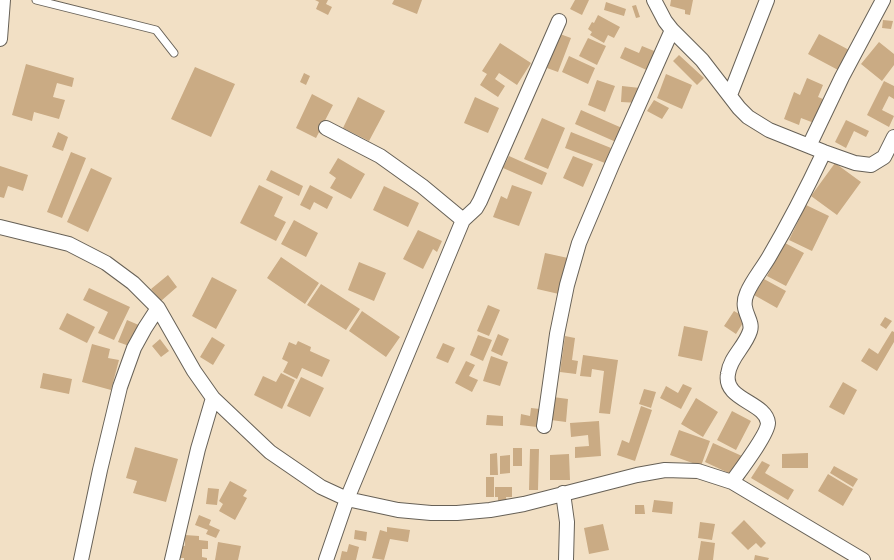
<!DOCTYPE html>
<html>
<head>
<meta charset="utf-8">
<style>
	body { margin:0 }
	canvas { display:block; background:#f2e0c5 }
</style>
</head>
<body>
<canvas width="894" height="560"></canvas>
<script>
const ctx = document.querySelector('canvas').getContext('2d');
ctx.lineJoin = 'round';
function fill(path, color) { ctx.fillStyle = color; ctx.fill(path, 'evenodd'); }
function trace(path, color, width, dash) { ctx.strokeStyle = color; ctx.lineWidth = width; ctx.lineCap = dash ? 'butt' : 'round'; ctx.setLineDash(dash || []); ctx.stroke(path); }
const building = new Path2D(`
	M315,0H328L326,4L332,7L328,15L316,9L319,2Z
	M394,0H422L417,14L392,4Z
	M575,0H589L582,15L570,9Z
	M671,0H693L690,15L685,14V10L670,6Z
	M606,2L626,9L624,16L604,10Z
	M636,5L640,17L636,18L632,6Z
	M598,15L620,27L614,38L608,35L604,43L590,35L592,32L588,29L592,22L594,23Z
	M883,20L893,21L891,29L882,28Z
	M560,34L571,38L558,72L547,68Z
	M819,34L851,51L840,71L808,54Z
	M588,38L606,46L597,65L579,56Z
	M879,42L894,54V65L882,81L861,64Z
	M500,43L531,63L517,85L499,73L495,79L505,86L498,97L480,85L487,74L482,71Z
	M642,46L659,53L651,72L620,58L625,47L639,53Z
	M679,55L704,78L697,85L673,61Z
	M569,56L595,68L588,84L562,72Z
	M26,64L74,78L72,87L57,83L53,97L65,100L59,119L34,112L32,121L12,115Z
	M195,67L235,84L211,137L171,119Z
	M304,73L310,76L306,85L300,82Z
	M666,74L692,85L682,109L657,98Z
	M807,78L823,85L818,97L823,99L814,123L801,118L799,125L784,119L794,92L800,95Z
	M597,80L615,86L605,112L588,105Z
	M884,81L894,86V99L889,96L882,110L894,116L889,127L867,115Z
	M622,86L640,88L639,103L621,102Z
	M312,94L333,105L316,138L296,128Z
	M358,97L385,111L369,141L343,128Z
	M475,97L499,108L488,133L464,123Z
	M654,100L669,108L662,119L647,111Z
	M581,110L622,128L616,142L575,124Z
	M542,118L565,128L548,169L524,159Z
	M846,120L869,131L866,137L854,131L846,148L835,142Z
	M58,132L68,137L63,151L52,147Z
	M571,132L611,148L605,163L565,148Z
	M71,152L86,158L62,218L47,212Z
	M509,156L547,173L542,185L503,168Z
	M573,156L593,164L583,187L563,178Z
	M338,158L365,174L351,199L330,188L336,178L329,173Z
	M835,163L861,182L837,215L811,196Z
	M0,166L28,175L23,191L8,186L4,198L0,197Z
	M91,168L112,178L88,232L67,222Z
	M271,170L303,186L299,196L266,180Z
	M259,185L283,197L274,216L286,222L276,241L240,223Z
	M310,185L333,197L327,209L314,202L310,210L300,205Z
	M512,185L532,192L519,226L493,217L501,196L507,199Z
	M384,186L419,203L408,227L373,210Z
	M806,205L829,216L812,251L789,240Z
	M294,220L318,233L306,257L281,244Z
	M418,230L442,241L437,252L433,249L423,269L403,259Z
	M785,243L804,253L786,286L767,276Z
	M545,253L568,258L559,294L537,289Z
	M281,257L319,283L305,304L267,278Z
	M359,262L386,273L374,301L348,290Z
	M168,275L177,287L161,301L151,289Z
	M212,277L237,290L216,329L192,316Z
	M764,279L786,291L777,308L754,295Z
	M321,284L360,309L346,330L307,305Z
	M89,288L130,307L114,340L98,333L108,312L83,300Z
	M488,305L500,310L489,336L477,331Z
	M362,311L400,337L386,357L349,331Z
	M734,311L746,318L736,334L724,326Z
	M67,313L95,327L87,343L59,329Z
	M885,317L892,321L886,329L880,325Z
	M127,320L141,326L132,347L118,342Z
	M684,326L708,331L702,361L678,356Z
	M892,331L894,332V342L877,371L861,361L869,348L878,354Z
	M498,334L509,339L502,356L491,351Z
	M478,335L492,340L483,361L470,355Z
	M565,336L575,338L572,360L578,361L576,374L560,372Z
	M212,337L225,345L213,365L200,357Z
	M160,339L169,351L161,357L152,346Z
	M298,341L311,347L310,351L330,360L322,377L302,368L297,379L283,372L288,362L282,359L289,342L296,345Z
	M443,343L455,348L448,363L436,358Z
	M92,344L110,349L108,358L119,360L111,390L82,382Z
	M583,355L618,360L610,414L599,413L604,371L592,369L591,377L580,376Z
	M491,356L508,362L500,386L483,381Z
	M466,361L475,365L469,376L478,380L472,392L455,383Z
	M43,373L72,379L69,394L40,388Z
	M281,373L295,380L282,409L254,395L263,376L276,382Z
	M301,377L324,388L310,417L287,406Z
	M843,382L857,390L844,415L829,407Z
	M683,384L692,388L681,409L660,398L666,386L678,393Z
	M644,389L656,392L651,408L639,404Z
	M553,397L568,399L566,422L551,420Z
	M696,398L718,412L703,437L681,424Z
	M641,406L652,410L635,461L617,455L622,440L629,443Z
	M531,408L540,409L537,427L520,425L521,414L530,416Z
	M732,411L751,421L736,450L717,440Z
	M487,415L503,416V426L486,425Z
	M599,421L601,456L575,458V447L589,446L588,435L571,437L570,423Z
	M679,430L710,441L701,466L670,455Z
	M713,443L742,456L733,475L705,462Z
	M135,447L178,459L166,502L133,493L137,481L126,478Z
	M513,448H522V466H513Z
	M530,449H539L538,490H529Z
	M497,453L498,475H490V454Z
	M808,453V468H782V454Z
	M569,454L570,480H550V455Z
	M510,455V473L500,474V456Z
	M762,461L770,465L765,473L794,490L788,500L751,478Z
	M834,466L858,479L853,487L830,473Z
	M828,474L853,489L843,506L818,491Z
	M486,477H494V497H486Z
	M230,481L247,490L243,496L247,498L235,520L219,511L223,504L219,501Z
	M495,487H512V497H506L507,503L498,504V497H495Z
	M208,488L219,489L217,505L206,504Z
	M654,500L673,502L672,514L652,512Z
	M635,505H644L645,514H635Z
	M199,515L211,520L209,525L220,530L216,538L206,534L208,530L195,525Z
	M744,520L766,543L761,548L756,543L748,550L731,533Z
	M700,522L715,524L712,540L698,538Z
	M603,524L609,550L589,554L584,528Z
	M387,527L410,530L408,542L390,539L384,560L372,558L380,530L387,532Z
	M355,530L367,532L366,541L354,539Z
	M185,535L199,536V540L208,541V549H202V557L207,558V560H184V558H180V545L185,546Z
	M701,541L715,543L713,560H698Z
	M218,542L241,546L238,560H215Z
	M349,544L359,547L356,560H340L342,551L347,552Z
	M755,555L769,558L768,560H754Z`);
const service = new Path2D(`
	M36,0L156,30L174,53`);
const minor = new Path2D(`
	M654,0L665,21L672,30L702,60L739,108L748,117L769,130L824,152L855,163L871,165L884,157L894,137
	M0,39L3,0
	M730,95L767,0
	M326,128L380,156L422,186L463,220
	M809,146L842,77L883,0
	M0,227L69,244L106,263L133,283L158,308L194,371L213,398L270,452L321,487L347,499L398,510L431,513H457L490,510L524,504L637,475L665,470L698,471L732,482L863,560
	M544,426L557,334L567,285L579,243L612,165L672,30
	M732,482C739,472 768,434 768,423C766,402 723,400 728,374C730,357 745,347 750,331C754,319 739,311 747,293C752,281 762,269 769,257C789,223 807,188 824,152
	M563,493L567,522L566,560
	M81,560L100,470L120,387L134,348L145,328L158,308
	M172,560L198,449L213,398
	M326,560L347,499L463,220L476,208L480,201L559,21`);
fill(building, '#caab84');
trace(service, '#676157', 9);
trace(minor, '#676157', 16);
trace(service, '#fff', 7);
trace(minor, '#fff', 14);
</script>
</body>
</html>
